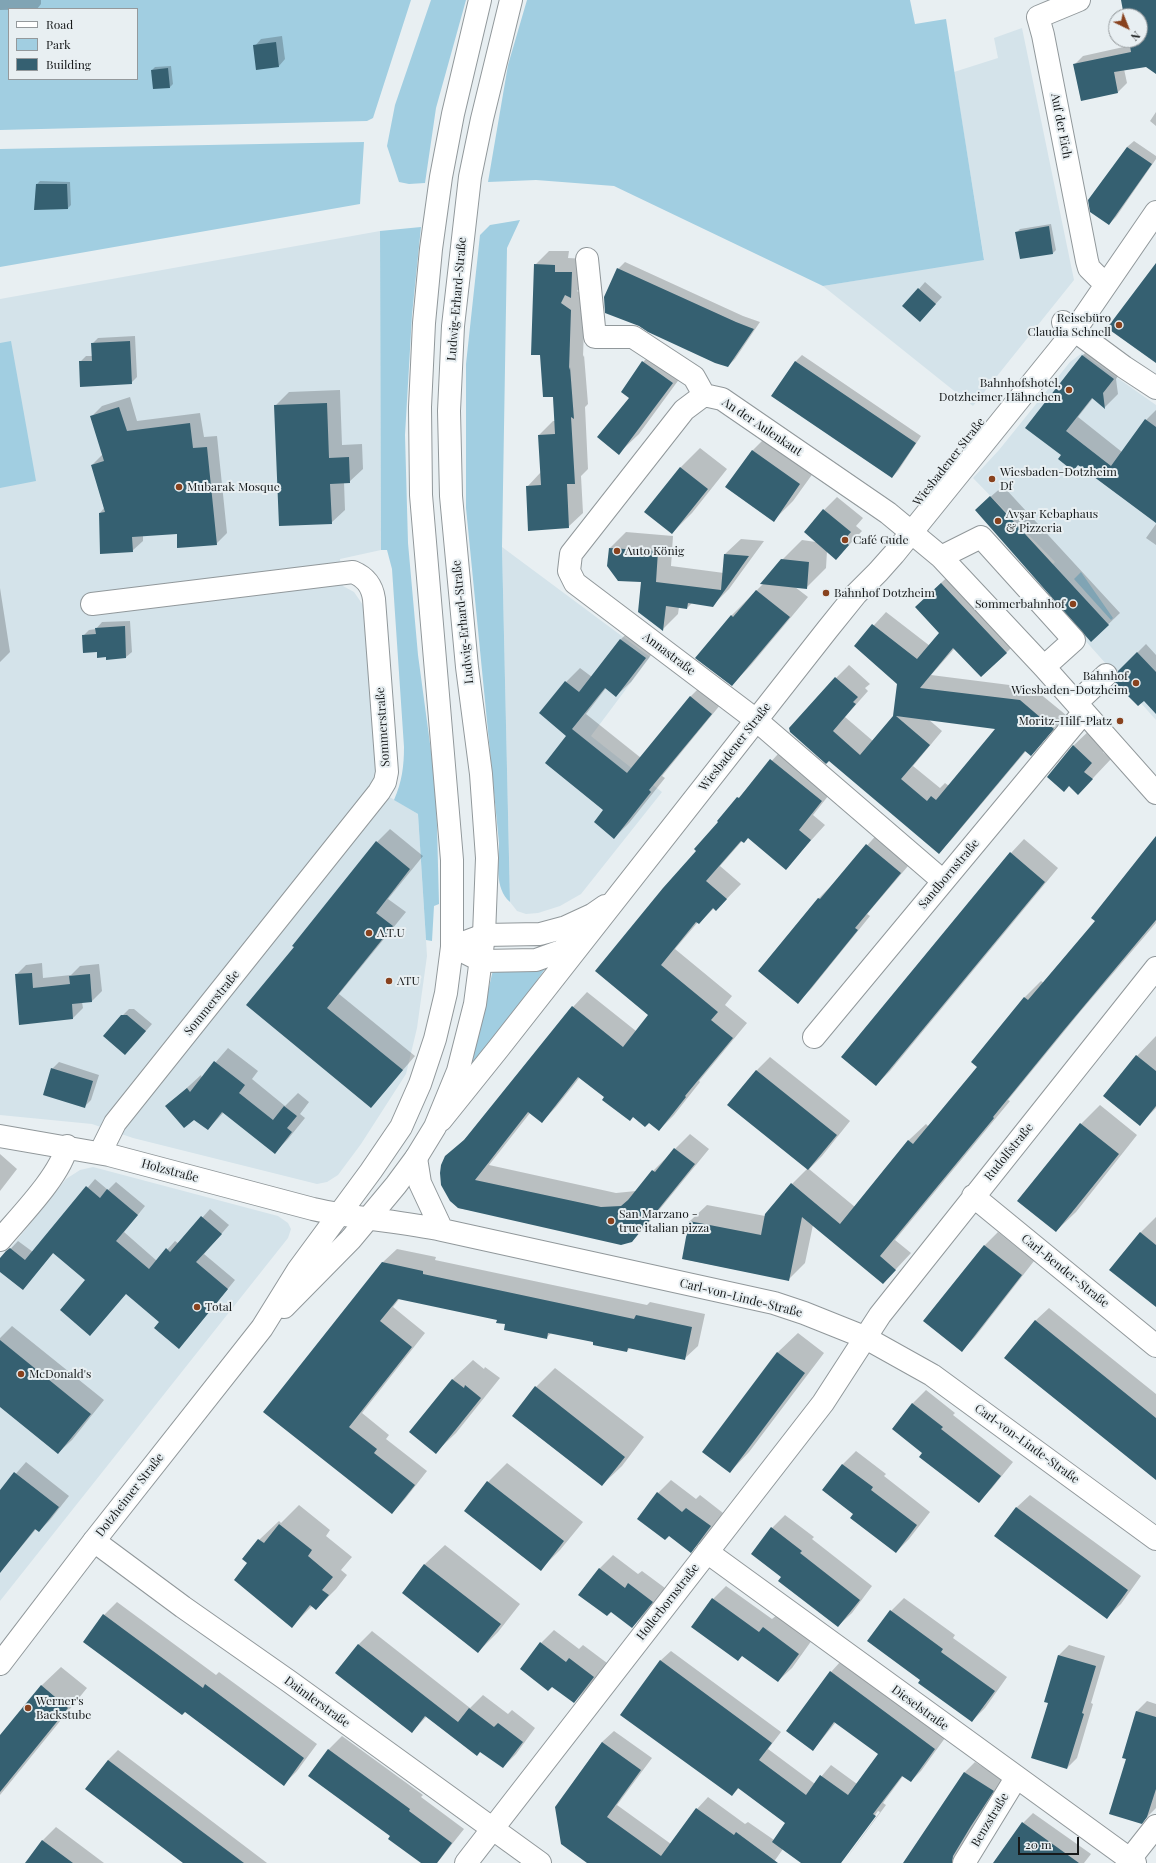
<!DOCTYPE html>
<html>
<head>
<meta charset="utf-8">
<style>
	body { margin:0 }
	#map { position:relative; width:1156px; height:1863px; overflow:hidden; background:#e8eff2; font-family:"Playfair Display",serif }
	canvas { display:block }
	.legend { position:absolute; left:8px; top:8px; width:130px; height:72px; box-sizing:border-box; background:#e8eff2; border:1px solid #94999c; margin:0; padding:5px 7px; list-style:none; font-size:12px; color:#16191a }
	.legend li { display:flex; align-items:center; gap:8px; height:20px }
	.legend b { width:20px; border:1px solid #94999c }
	.north { position:absolute; left:1108px; top:8px; width:40px; height:40px; box-sizing:border-box; background:#e8eff2; border:1px solid #94999c; border-radius:50%; rotate:137deg; font-size:11px; font-weight:700; line-height:16px; text-align:center; color:#16191a }
	.north::after { content:''; display:block; margin:auto; width:14px; height:18px; background:#88421e; clip-path:polygon(50% 0,100% 100%,50% 72%,0 100%) }
	.scale { position:absolute; left:1018px; top:1837px; width:61px; height:18px; box-sizing:border-box; border:2px solid #16191a; border-top:0; padding-left:5px; font-size:12px; line-height:14px; white-space:nowrap; color:#16191a; -webkit-text-stroke:3px #e8eff2; paint-order:stroke }
</style>
</head>
<body>
<div id="map">
<canvas width="1156" height="1863"></canvas>
<ul class="legend">
<li><b style="height:5px;background:#fff"></b>Road</li>
<li><b style="height:11px;background:#a1cee1"></b>Park</li>
<li><b style="height:11px;background:#356071"></b>Building</li>
</ul>
<div class="north">N</div>
<div class="scale">20 m</div>
</div>
<script>
const ctx = document.querySelector('canvas').getContext('2d');
ctx.lineJoin = 'round';
function fill(path, color) { ctx.fillStyle = color; ctx.fill(path, 'evenodd'); }
function trace(path, color, width, dash) { ctx.strokeStyle = color; ctx.lineWidth = width; ctx.lineCap = dash ? 'butt' : 'round'; ctx.setLineDash(dash || []); ctx.stroke(path); }
function drawText(font, color, halo, rows, align = 'center') {
  ctx.font = font + ' "Playfair Display",serif'; ctx.lineWidth = 4; ctx.setLineDash([]); ctx.textBaseline = 'middle'; ctx.strokeStyle = halo; ctx.fillStyle = color; for (const [text, x, y, turn = 0] of rows) {
    ctx.save(); ctx.translate(x, y); ctx.rotate((+turn || 0) * Math.PI / 180); ctx.textAlign = isNaN(turn) ? turn : align; if (halo) ctx.strokeText(text, 0, 0); ctx.fillText(text, 0, 0); ctx.restore();
  }
}
const built = new Path2D(`
	M1022,28L1074,280L973,406L823,286L984,259L954,72L998,58L994,38Z
	M380,231L381,550L340,559L343,586L354,592L363,605L378,772L373,787L418,814L427,956L417,1028L406,1074L361,1144L338,1175L327,1182L317,1184L133,1138L92,1124L0,1115V299Z
	M1082,353L1156,405V720L1034,583L1055,562L973,478L999,450L1070,362Z
	M502,547L650,657L591,736L662,792L581,894L560,906L538,913L526,914L517,911L510,902Z
	M93,1167L278,1216L288,1223L291,1229L288,1238L0,1601V1261L66,1179L80,1170Z`);
const green = new Path2D(`
	M0,0H411L373,118L367,121L0,130ZM9,9H137V79H9Z
	M431,0H466L436,108L425,183L409,184L399,182L387,146L395,105Z
	M527,0H910L915,24L946,19L984,260L823,286L614,186L536,180L488,182L508,65Z
	M364,142L360,204L0,267V149Z
	M520,220L507,248L502,547L510,902C494,888 499,862 499,843L466,508V364L480,235L490,225Z
	M421,227L412,315L405,435L408,543L418,655L436,788L439,904L434,906L432,941L426,940L418,814L394,800C402,782 404,766 404,747L392,569L387,550H381L380,231Z
	M11,341L36,481L0,488V343Z
	M1081,572L1113,618L1111,620L1074,579Z
	M547,966L473,1072L470,1068L493,970Z`);
const shadow = new Path2D(`
	M0,0H41V4L37,9L0,10Z
	M1122,0H1156V57L1124,69L1127,83L1118,92L1081,100L1074,65L1083,56L1128,46L1131,48L1130,40H1140V16H1125Z
	M282,36L285,59L279,66L255,46L261,39Z
	M171,66L173,84L170,87L152,70L155,67Z
	M1156,112V126L1150,121Z
	M1134,141L1156,156V159L1116,217L1109,224L1127,147Z
	M40,181L70,182L71,205L68,208L37,184Z
	M1051,224L1056,250L1053,253L1017,232L1020,229Z
	M549,251H569L568,258L586,259L585,283L577,291L585,296L583,357L584,355L588,404L585,407L588,469L581,476L583,513L568,527L527,487L541,472L539,435L553,421H555L553,396L535,265Z
	M625,262L743,316L760,322L735,359L728,366L618,269Z
	M925,282L942,297L920,321L919,289Z
	M135,336L137,377L131,383L80,362L86,356H93V343L98,338Z
	M1096,342L1126,365L1116,379L1118,394L1105,407L1093,398L1078,417L1122,452L1146,420L1156,410V521L1078,464L1062,455L1027,428L1083,355Z
	M663,343L691,363L639,434L619,453L630,397L643,362Z
	M802,355L921,436L898,471L892,477L795,362Z
	M340,390L342,445L362,444L363,469L349,482H344L345,510L331,523L275,406L289,392Z
	M130,397L137,421L200,413L204,437L217,436L227,533L216,544L178,533L143,535V541L132,551L100,513L104,508L92,465L103,454L91,417L102,406Z
	M772,431L819,465L793,501L774,520L727,487L753,450Z
	M700,448L727,469L692,513L672,533L680,468Z
	M1003,486L1120,613L1092,640L988,499Z
	M837,497L863,518L856,526L862,531L836,559L827,551L826,568L806,588L795,587L808,597L751,665L732,685L731,616L763,584L782,560L802,540L816,542L824,510Z
	M1156,524V545L1146,538Z
	M626,532L673,536L671,566L724,573L725,554L741,539L764,541L729,589L713,605L692,603L687,608L679,607L678,614L662,630L642,582L610,548Z
	M955,570L1019,640L1006,653L955,648L931,675L1033,688L1066,715L1031,755L1026,751L952,839L939,852L829,760L836,678L849,665L870,684L865,688L868,691L845,717L873,741L894,716L898,684L855,646L886,612L930,646L941,633L929,594ZM928,719L997,728L949,786L945,783L940,788L913,766L942,731Z
	M0,588L10,652L0,662Z
	M130,621L132,652L126,657L107,656L83,636L89,630L96,629L102,622Z
	M636,625L660,643L631,682L616,696L606,688L586,714L641,758L691,696L705,682L725,699L662,776L665,778L629,823L614,838L605,810L568,736L566,682L580,668L592,677L621,639Z
	M1146,644L1156,655V712L1127,663Z
	M1093,727L1111,743L1103,752L1111,759L1078,794L1073,746Z
	M786,745L836,786L813,815L825,825L786,868L749,837L742,841L720,866L741,884L716,910L714,908L699,923L698,922L675,949L732,996L725,1005L747,1023L699,1081L700,1082L674,1115L659,1130L649,1122L606,1097L580,1077L556,1107L542,1122L530,1113L489,1165L616,1193L636,1191L653,1171L690,1134L709,1149L646,1226L631,1241L458,1208L446,1157L469,1135L573,1007L587,992L636,1031L650,1015L596,971L698,851L720,822L718,821Z
	M390,829L423,856L388,899L406,912L339,994L415,1056L371,1107L295,947L377,842Z
	M880,831L914,859L867,914L870,916L811,989L798,1002L759,971L819,898L832,885Z
	M1024,839L1058,868L890,1071L876,1085L1011,853Z
	M1156,839V923L1080,1012L1008,1100L1010,1101L895,1240L911,1253L883,1283L813,1225L805,1263L788,1280L683,1259L690,1221L707,1205L765,1216L792,1184L808,1168L729,1105L757,1070L770,1057L850,1121L822,1156L809,1169L855,1207L909,1140L926,1124L929,1127L979,1067L1025,997L1041,981L1044,983L1096,921Z
	M42,963L43,978L71,975L80,966L99,964L102,991L92,1001L82,1002L83,1008L73,1018L20,1023L16,975L26,965Z
	M129,1009H134L152,1024L131,1048L122,1016Z
	M1156,1036V1108L1140,1124L1137,1056Z
	M228,1048L258,1071L252,1079L285,1106L298,1093L309,1102L300,1114L305,1118L288,1139L275,1152L224,1112L208,1129L194,1118L167,1106L201,1075L202,1078Z
	M59,1062L99,1075L91,1100L85,1106L52,1069Z
	M1100,1105L1137,1135L1076,1212L1056,1231L1081,1124Z
	M0,1154L17,1169L0,1191Z
	M95,1179L108,1190L116,1182L145,1206L124,1232L157,1261L175,1241L179,1244L210,1209L229,1225L204,1254L235,1280L187,1339L161,1322L126,1293L90,1334L87,1279L54,1252L22,1289L0,1271V1260L18,1241L33,1252Z
	M1156,1217V1295L1111,1270L1141,1232Z
	M998,1232L1034,1261L975,1337L962,1350L984,1246Z
	M397,1249L436,1257L435,1260L647,1305L650,1302L705,1314L698,1346L684,1359L630,1348L627,1351L595,1342L552,1332L546,1338L498,1319L400,1298L393,1307L425,1333L362,1413L389,1435L386,1439L427,1471L405,1499L392,1513L264,1412L383,1262Z
	M1049,1308L1156,1394V1479L1035,1321Z
	M12,1326L104,1400L72,1440L58,1453L0,1406V1338Z
	M798,1333L824,1353L749,1452L730,1472L703,1452L778,1352Z
	M473,1360L484,1369L485,1367L500,1378L456,1433L436,1452L411,1432L453,1379Z
	M555,1368L644,1437L622,1466L602,1485L536,1387Z
	M926,1390L955,1413L953,1415L1013,1462L992,1488L979,1502L923,1453L893,1429L913,1403Z
	M856,1451L886,1474L884,1476L930,1512L909,1539L896,1552L854,1514L823,1490L843,1464Z
	M26,1462L69,1496L50,1520L39,1531L36,1529L0,1572V1492Z
	M507,1463L583,1522L560,1550L541,1569L488,1482Z
	M671,1480L696,1499L700,1495L723,1513L704,1538L691,1552L658,1493Z
	M1030,1495L1141,1576L1121,1604L1107,1617L1016,1508Z
	M299,1505L330,1530L326,1536L352,1557L341,1570L347,1575L336,1589L316,1609L313,1605L292,1626L259,1540L279,1521L281,1523Z
	M785,1515L814,1537L812,1539L872,1586L852,1613L838,1626L783,1577L772,1528Z
	M445,1545L520,1604L498,1632L478,1652L403,1593L425,1564Z
	M613,1555L638,1574L642,1571L665,1588L645,1614L632,1627L599,1569Z
	M726,1586L772,1619L777,1615L812,1640L792,1668L778,1681L743,1655L713,1599Z
	M904,1598L955,1635L953,1638L1007,1677L985,1708L972,1721L922,1680L891,1611Z
	M117,1602L216,1675L219,1672L317,1744L297,1771L284,1784L185,1711L104,1615Z
	M554,1630L579,1649L583,1645L607,1663L587,1689L574,1702L541,1643Z
	M372,1631L470,1708L483,1695L508,1714L512,1710L535,1728L516,1754L503,1767L481,1751L427,1716L412,1732L337,1673L359,1644Z
	M1069,1645L1105,1656L1091,1703L1093,1704L1077,1758L1067,1768L1049,1702L1059,1655Z
	M671,1651L781,1732L768,1749L815,1784L831,1765L857,1784L879,1754L836,1722L813,1750L831,1672L841,1661L945,1738L921,1771L911,1781L903,1776L883,1803L886,1805L843,1863L880,1812L878,1811L840,1863H803L783,1849L773,1863H589L556,1807L602,1742L614,1731L652,1758L617,1805L671,1844L697,1809L708,1797L745,1824L748,1822L774,1840L787,1823L739,1788L732,1795L660,1661Z
	M61,1667L87,1688L0,1795V1737L41,1686Z
	M1147,1701L1156,1704V1808L1142,1822L1127,1758L1123,1757L1137,1711Z
	M342,1736L423,1795L421,1797L464,1829L437,1863H423L392,1836L309,1775L329,1749Z
	M118,1750L267,1863H185L87,1788L108,1760Z
	M975,1762L1003,1780L954,1863H905L965,1772Z
	M1033,1813L1091,1854L1084,1863H994L1023,1823Z
	M56,1827L104,1863H26L43,1840Z`);
const building = new Path2D(`
	M1121,0H1156V74L1146,67L1114,72L1118,93L1081,101L1073,64L1131,52L1129,40H1140V16H1124Z
	M276,42L279,67L256,70L253,45Z
	M168,68L170,88L153,89L151,70Z
	M1127,147L1152,164L1109,225L1090,212L1088,200Z
	M36,184H67L68,209L34,210Z
	M1049,226L1053,254L1020,259L1015,232Z
	M1156,263V363L1107,328Z
	M534,264L555,265V272H572L571,298L565,295L561,303L571,310L569,370L570,367L574,419L571,417L575,484H567L569,528L528,531L526,486L541,485L538,435L555,434L553,397H543L540,355H531Z
	M617,268L736,322L754,329L728,367L715,363L648,332L639,326L605,313L604,297Z
	M918,288L936,304L920,322L902,306Z
	M130,341L132,384L80,387L79,361H92L91,343Z
	M1082,355L1114,379L1103,393L1105,409L1092,398L1066,431L1111,466L1145,419L1156,427V523L1078,465L1073,471L1058,459L1061,455L1025,428Z
	M642,361L673,383L619,455L597,437L629,398L621,392Z
	M795,361L916,443L892,478L771,396Z
	M327,403L329,458L349,457L350,483L330,484L332,524L279,526L274,405Z
	M119,407L127,431L190,423L193,448L207,447L217,545L177,548V534L132,537L133,552L100,554L99,513L105,512L91,465L104,461L90,416Z
	M752,450L800,484L774,522L725,487Z
	M680,467L708,489L672,534L644,512Z
	M990,496L1109,625L1091,642L975,510Z
	M823,509L851,532L844,540L849,545L836,560L804,532Z
	M609,548L658,551L656,582L721,590L724,554L749,556L713,607L688,603L687,609L666,606L663,631L638,612L641,582L618,581L607,566Z
	M781,559L809,562L807,589L760,584Z
	M941,583L1007,653L981,677L953,648L920,688L1020,700L1054,729L1031,756L1025,751L939,854L829,761L826,764L790,732L789,728L835,677L858,697L853,702L856,704L833,731L860,755L893,716L897,684L854,646L872,624L917,659L939,633L915,607ZM896,716L995,729L936,800L931,796L927,801L901,779L930,745Z
	M756,590L790,617L732,686L695,658L731,615L733,617Z
	M125,626L126,658L106,660V657L97,658V652L83,653L82,635L96,634L95,628Z
	M620,639L646,658L616,697L605,688L572,729L627,773L690,696L712,714L649,790L651,792L614,839L594,822L603,810L545,763L566,736L539,713L565,681L579,692Z
	M1137,652L1156,672V714L1144,701L1138,706L1115,683L1118,678V671Z
	M1073,745L1092,763L1084,772L1093,779L1078,795L1069,786L1064,792L1047,777Z
	M770,759L822,801L799,830L811,840L786,870L748,838L744,843L741,841L706,881L727,899L716,911L713,908L699,924L696,922L661,965L718,1012L711,1020L733,1038L685,1096L686,1097L659,1131L649,1123L645,1127L633,1117L630,1121L602,1100L604,1097L578,1077L542,1123L528,1112L475,1180L601,1207L621,1206L628,1200L652,1170L655,1172L674,1148L695,1164L632,1242L621,1245L458,1208L450,1201L441,1185L440,1173L441,1165L445,1156L464,1140L572,1006L623,1047L648,1015L595,971L663,888L696,851L694,849L718,822L717,821L737,797L739,798Z
	M1156,836V920L1064,1030L993,1117L994,1118L880,1256L896,1270L883,1284L802,1217L789,1281L682,1259L689,1221L761,1235L765,1214L791,1183L840,1224L908,1140L913,1144L977,1067L971,1062L1024,997L1028,1000L1095,921L1091,918Z
	M376,841L410,869L376,913L393,926L327,1008L403,1070L371,1108L246,1005L294,947L292,946Z
	M866,844L901,873L855,928L858,930L798,1004L758,971L818,898L820,899Z
	M1010,852L1045,882L876,1086L841,1057Z
	M32,973L33,988L70,984L69,976L90,974L92,1002L72,1004L73,1019L19,1025L15,974Z
	M121,1015H127L146,1031L125,1055L103,1036Z
	M1136,1055L1156,1071V1106L1140,1126L1103,1096Z
	M214,1061L245,1085L239,1093L273,1120L284,1106L297,1116L287,1128L292,1132L275,1154L222,1112L208,1130L194,1120L184,1128L165,1106L187,1088L190,1092Z
	M51,1068L93,1081L85,1108L43,1095Z
	M756,1070L837,1135L808,1170L727,1105Z
	M1080,1123L1119,1154L1056,1232L1017,1201Z
	M86,1186L100,1198L107,1189L138,1215L116,1241L149,1269L166,1248L170,1252L201,1216L222,1234L196,1262L228,1289L179,1349L154,1328L159,1322L126,1294L90,1336L60,1310L85,1280L53,1253L23,1290L0,1272V1258L6,1251L10,1248L25,1260Z
	M1140,1232L1156,1245V1307L1109,1270Z
	M984,1245L1022,1275L962,1352L923,1321Z
	M382,1262L423,1271V1274L634,1319L636,1315L692,1327L685,1360L628,1348L627,1352L593,1345V1342L548,1333L547,1339L504,1330L505,1324L496,1323L497,1320L398,1299L380,1321L412,1347L349,1427L377,1449L374,1453L415,1485L392,1514L263,1412Z
	M1035,1320L1156,1418V1480L1004,1358Z
	M0,1340L91,1414L58,1454L0,1407Z
	M777,1352L805,1373L730,1473L702,1452Z
	M452,1379L464,1388L465,1385L481,1398L436,1454L409,1432Z
	M535,1386L625,1457L602,1486L512,1416Z
	M912,1403L943,1427L941,1429L1001,1476L979,1503L919,1457L922,1453L892,1429Z
	M842,1464L873,1487L871,1490L917,1525L896,1553L850,1518L853,1514L822,1490Z
	M14,1472L59,1507L39,1532L35,1529L0,1573V1490Z
	M487,1481L564,1541L541,1571L464,1511Z
	M657,1492L682,1512L686,1508L711,1526L691,1553L669,1536L665,1540L637,1519Z
	M1016,1507L1128,1590L1107,1619L994,1536Z
	M279,1524L312,1550L308,1556L333,1577L322,1590L329,1595L316,1610L310,1605L292,1628L234,1580L247,1563L242,1559L258,1539L264,1543Z
	M771,1527L802,1551L800,1553L860,1600L838,1627L778,1581L781,1577L751,1554Z
	M424,1564L501,1624L478,1653L402,1593Z
	M599,1568L625,1588L628,1583L653,1602L632,1628L611,1612L607,1616L578,1595Z
	M712,1598L759,1632L763,1627L799,1654L778,1682L742,1656L738,1661L691,1627Z
	M890,1610L943,1649L941,1652L995,1691L972,1722L918,1683L920,1680L867,1641Z
	M103,1614L203,1688L205,1684L304,1758L284,1786L185,1712L182,1715L83,1642Z
	M540,1642L566,1662L569,1658L594,1677L574,1703L552,1687L548,1691L520,1669Z
	M358,1644L458,1722L469,1708L494,1727L498,1723L523,1742L503,1768L480,1752L477,1756L425,1716L412,1733L335,1673Z
	M1058,1655L1096,1666L1082,1713L1084,1714L1067,1769L1031,1758L1048,1703L1044,1702Z
	M660,1660L772,1743L759,1760L806,1795L820,1775L848,1795L878,1754L834,1722L813,1751L786,1731L830,1671L935,1749L911,1782L902,1776L873,1814L876,1816L841,1863H801L772,1842L785,1823L738,1788L732,1796L620,1715Z
	M41,1685L68,1708L0,1792V1735Z
	M1136,1711L1156,1717V1789L1147,1817L1142,1824L1109,1814L1126,1759L1122,1758Z
	M602,1742L641,1770L607,1817L661,1856L696,1808L734,1835L736,1832L778,1863H587L561,1844L555,1807Z
	M328,1749L410,1809L409,1811L452,1843L437,1863H421L388,1839L390,1836L308,1776Z
	M108,1760L200,1830L244,1863H183L85,1789Z
	M964,1772L994,1791L971,1826L953,1856L952,1863H903Z
	M1022,1822L1079,1863H993Z
	M42,1840L73,1863H25Z`);
const minor = new Path2D(`
	M1079,0L1038,17L1043,35L1087,261L1089,268L1098,277
	M587,259L595,337H633L694,377L704,395
	M1063,322L1124,367L1156,388
	M704,395L684,410L571,554L569,571L575,583L756,720L943,881
	M704,395L722,399L888,513L941,557L1044,667L1156,793
	M941,557L981,537L1074,640L1044,667
	M92,604L353,572C365,577 372,585 374,599L387,772L385,782L379,792L115,1123L100,1153
	M1076,703L1106,675
	M452,947L484,935L540,934L566,927L592,915L605,906
	M464,952L482,961L536,960L561,951L580,941
	M814,1037L1084,712
	M441,1120L498,1049L827,630L856,594L878,572L894,554L1075,330L1156,212
	M0,1136L109,1155L313,1209C356,1219 399,1221 442,1230L774,1303L804,1313L864,1337L932,1375L1156,1539
	M416,1158L420,1183L442,1230
	M973,1196L1156,1346
	M0,1240C20,1216 60,1176 67,1146
	M94,1541L183,1607L290,1682L540,1863
	M707,1552L1135,1863
	M1130,1859L1156,1826
	M466,1863L823,1403L880,1315L1156,968
	M964,1863L1016,1778`);
const major = new Path2D(`
	M284,1307L351,1239L396,1185L416,1158L435,1127L458,1071L475,1004L484,935L487,858L481,774L467,667L451,496L449,411L453,326L470,177L482,119L511,0
	M0,1664L94,1541L262,1328L298,1270L371,1171L401,1127L420,1084L435,1039L446,993L452,947V860L421,495L420,407L424,323L431,249L441,177L453,114L480,0`);
const markers = [
	[1119,325,4,"#88421e"],
	[1069,390,4,"#88421e"],
	[992,479,4,"#88421e"],
	[179,487,4,"#88421e"],
	[998,521,4,"#88421e"],
	[845,540,4,"#88421e"],
	[617,551,4,"#88421e"],
	[826,593,4,"#88421e"],
	[1073,604,4,"#88421e"],
	[1136,683,4,"#88421e"],
	[1120,721,4,"#88421e"],
	[369,933,4,"#88421e"],
	[389,981,4,"#88421e"],
	[611,1221,4,"#88421e"],
	[197,1307,4,"#88421e"],
	[21,1374,4,"#88421e"],
	[28,1708,4,"#88421e"]
];
const streetNames = [
	["Auf der Eich",1061,126,79],
	["Ludwig-Erhard-Straße",457,299,-85],
	["An der Aulenkaut",762,427,34],
	["Wiesbadener Straße",949,462,-52],
	["Ludwig-Erhard-Straße",463,622,-96],
	["Annastraße",669,654,37],
	["Sommerstraße",383,727,-94],
	["Wiesbadener Straße",735,747,-52],
	["Sandbornstraße",949,874,-50],
	["Sommerstraße",212,1003,-51],
	["Rudolfstraße",1009,1152,-51],
	["Holzstraße",170,1171,15],
	["Carl-Bender-Straße",1065,1271,39],
	["Carl-von-Linde-Straße",741,1298,14],
	["Carl-von-Linde-Straße",1027,1444,36],
	["Dotzheimer Straße",130,1495,-52],
	["Hollerbornstraße",668,1602,-52],
	["Daimlerstraße",317,1702,36],
	["Dieselstraße",920,1708,36],
	["Benzstraße",990,1820,-59]
];
const poiNames = [
	["Reisebüro",1111,318,"right"],
	["Claudia Schnell",1111,332,"right"],
	["Bahnhofshotel,",1061,383,"right"],
	["Dotzheimer Hähnchen",1061,397,"right"],
	["Wiesbaden-Dotzheim",1000,472],
	["Df",1000,486],
	["Mubarak Mosque",187,487],
	["Avşar Kebaphaus",1006,514],
	["& Pizzeria",1006,528],
	["Café Gude",853,540],
	["Auto König",625,551],
	["Bahnhof Dotzheim",834,593],
	["Sommerbahnhof",1065,604,"right"],
	["Bahnhof",1128,676,"right"],
	["Wiesbaden-Dotzheim",1128,690,"right"],
	["Moritz-Hilf-Platz",1112,721,"right"],
	["A.T.U",377,933],
	["ATU",397,981],
	["San Marzano -",619,1214],
	["true italian pizza",619,1228],
	["Total",205,1307],
	["McDonald's",29,1374],
	["Werner's",36,1701],
	["Backstube",36,1715]
];
fill(built, '#d4e3ea');
fill(green, '#a1cee1');
fill(shadow, '#0003');
fill(building, '#356071');
trace(minor, '#91989b', 24);
trace(major, '#91989b', 24);
trace(minor, '#fff', 22);
trace(major, '#fff', 22);
for (const [x, y, r, color] of markers) { const dot = new Path2D(); dot.arc(x, y, r, 0, 2 * Math.PI); ctx.fillStyle = color; ctx.fill(dot); trace(dot, '#e8eff2', 1.5); }
drawText('12px', '#16191a', '#e8eff2', streetNames);
drawText('12px', '#16191a', '#e8eff2', poiNames, 'left');
</script>
</body>
</html>
